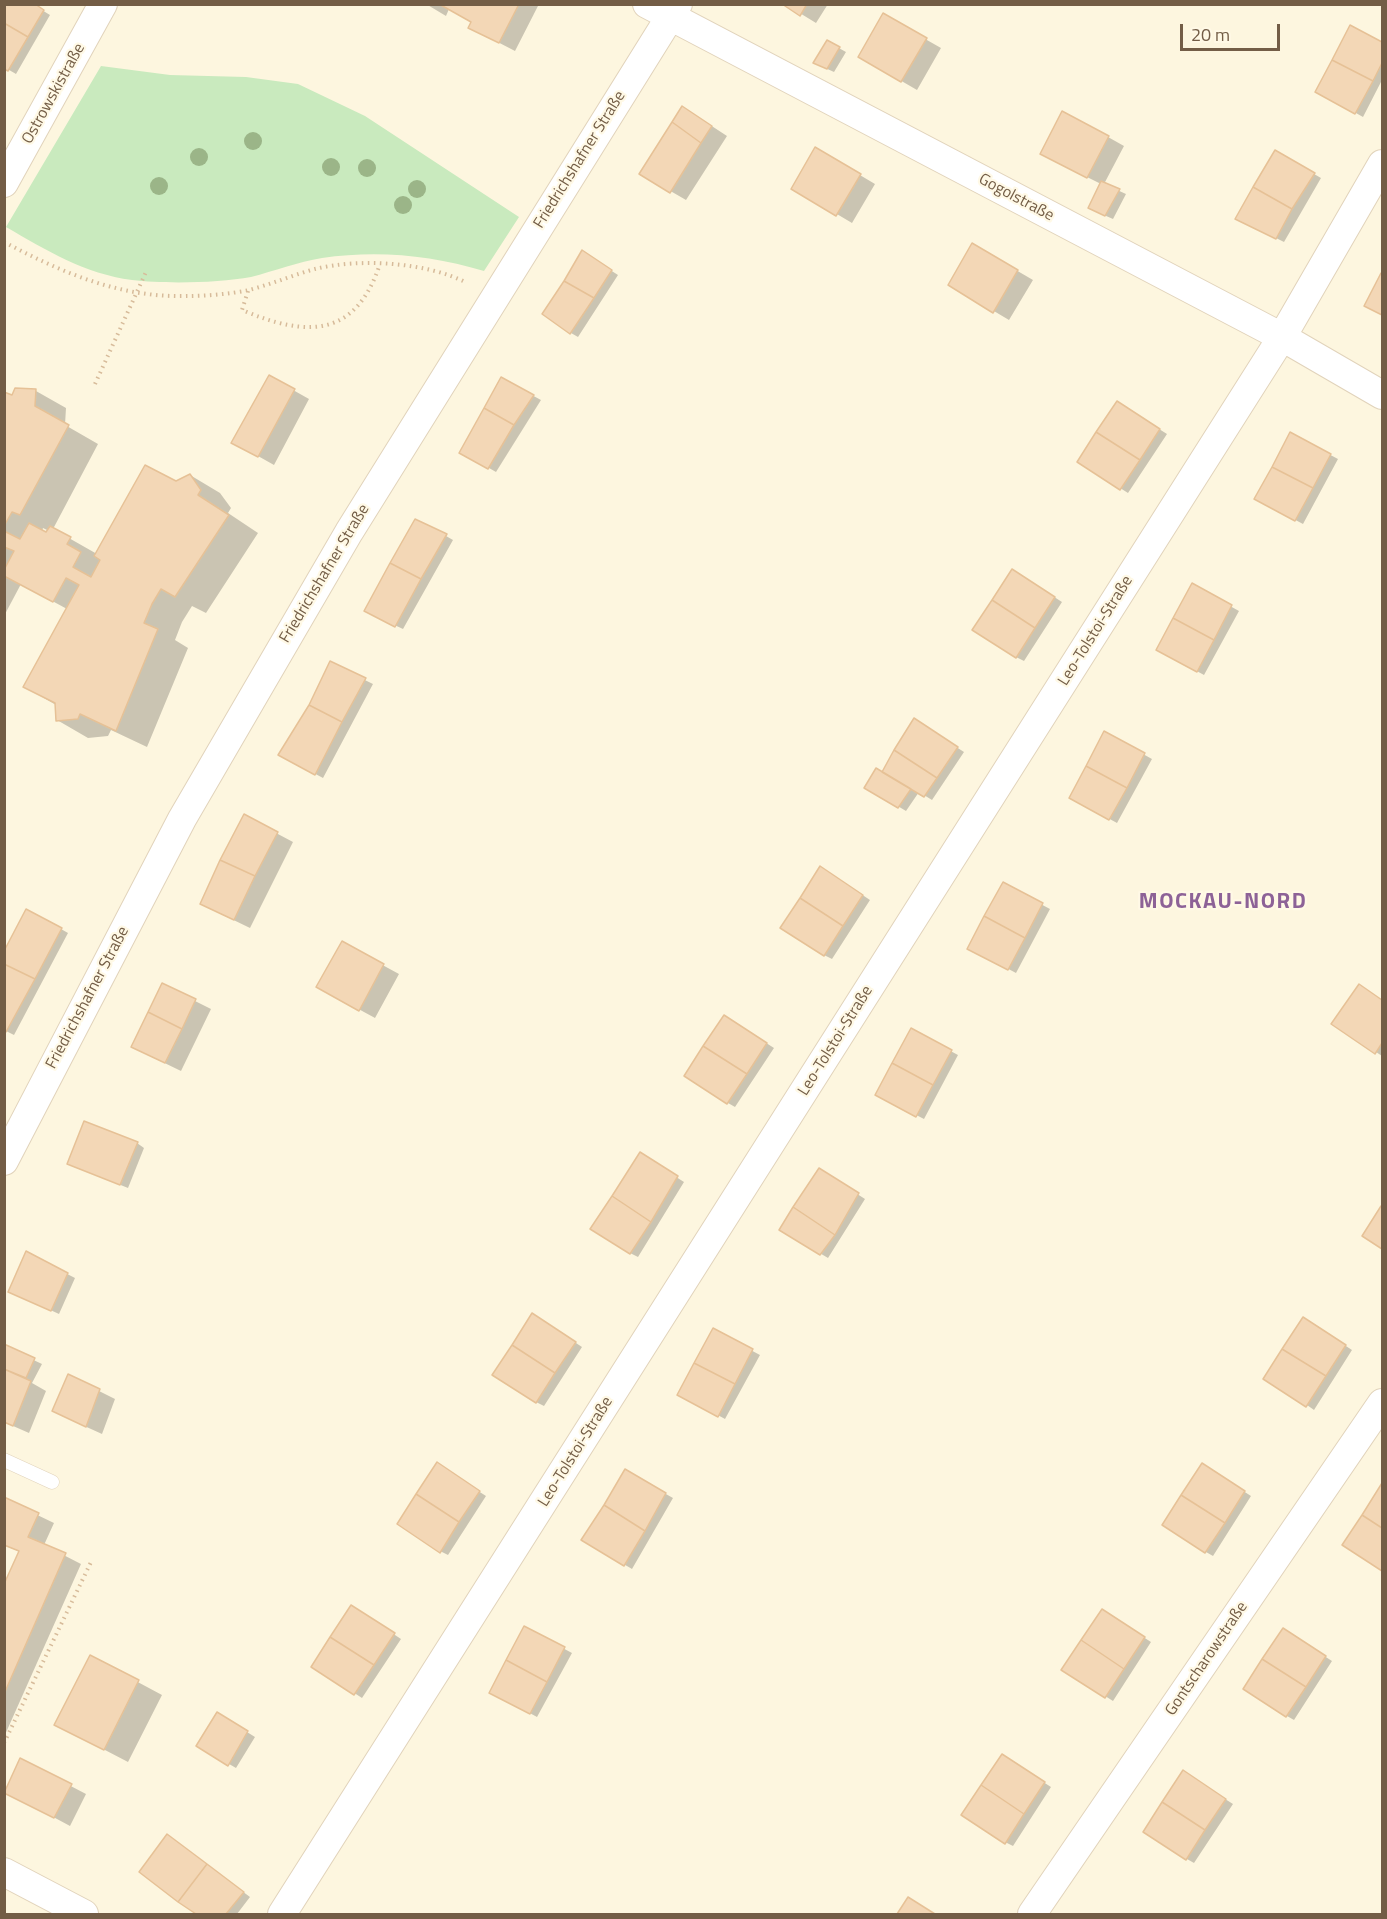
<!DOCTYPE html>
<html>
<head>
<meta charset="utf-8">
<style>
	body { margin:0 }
	#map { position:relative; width:1387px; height:1919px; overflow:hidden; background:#fdf6df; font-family:"Titillium Web",sans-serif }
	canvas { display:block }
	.frame { position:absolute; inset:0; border:6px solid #735d46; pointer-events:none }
	.scale { position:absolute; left:1180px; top:24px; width:100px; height:27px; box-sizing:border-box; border:3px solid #735d46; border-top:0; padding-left:8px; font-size:18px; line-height:21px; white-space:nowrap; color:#735d46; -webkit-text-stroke:4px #fff9e6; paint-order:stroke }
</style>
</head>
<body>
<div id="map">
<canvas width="1387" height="1919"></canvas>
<div class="frame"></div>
<div class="scale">20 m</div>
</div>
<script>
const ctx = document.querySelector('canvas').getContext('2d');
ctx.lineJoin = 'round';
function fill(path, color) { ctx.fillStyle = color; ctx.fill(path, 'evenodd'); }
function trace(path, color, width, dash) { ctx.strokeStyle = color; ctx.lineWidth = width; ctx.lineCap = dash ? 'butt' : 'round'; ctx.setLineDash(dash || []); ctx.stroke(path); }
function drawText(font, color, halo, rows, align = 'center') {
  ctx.font = font + ' "Titillium Web",sans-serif'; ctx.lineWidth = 4.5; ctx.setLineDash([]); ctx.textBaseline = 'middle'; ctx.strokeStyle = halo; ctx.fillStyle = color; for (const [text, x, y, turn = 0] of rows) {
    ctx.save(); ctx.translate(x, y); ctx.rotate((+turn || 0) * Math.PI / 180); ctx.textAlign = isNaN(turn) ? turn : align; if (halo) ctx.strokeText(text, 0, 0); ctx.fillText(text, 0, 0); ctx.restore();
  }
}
const green = new Path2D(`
	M101,66L170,75L246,77L298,84L365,116L519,217L484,271C431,255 377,250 322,258C298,262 274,271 251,277C219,283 164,284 132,280C85,274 46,250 6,227Z`);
const shadow = new Path2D(`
	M32,4L50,15L16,74L4,67Z
	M426,4H539L515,51L486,36L473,22L449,9L446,16Z
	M785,4H828L816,23Z
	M883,15L941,48L917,90L860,57Z
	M1351,27L1382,44V80L1363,117L1317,91Z
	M828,42L846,52L834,72L823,67Z
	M698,117L727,136L686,200L641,174Z
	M1108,137L1124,146L1104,184L1126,194L1113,219L1097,212L1101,184L1057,162Z
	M816,149L875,184L852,223L793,188Z
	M1276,152L1321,178L1284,242L1244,222Z
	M973,245L1033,280L1009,320L950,285Z
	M590,257L618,275L578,337L571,333Z
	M1382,273V314L1366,305Z
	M270,377L309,399L274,465L233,442Z
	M502,379L541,400L496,472L461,452Z
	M16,390L36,391L66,408L65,425L98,444L53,529L97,554L176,483L190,475L220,493L231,508L228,513L258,533L206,613L192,606L182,622L175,640L188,648L147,747L111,730L108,736L88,738L57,720L56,705L25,687L67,609L21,584L4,616V394L13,397ZM43,528L49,531L47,534L42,531Z
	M1124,407L1167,434L1128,493L1079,462Z
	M1291,434L1338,459L1303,524L1256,499Z
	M446,536L453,540L403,629L373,615Z
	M1020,575L1062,602L1024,661L1016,657Z
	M1192,585L1239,611L1204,675L1158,650Z
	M330,663L373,684L323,778L280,755L310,705Z
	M922,725L964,752L932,800L919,792L906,811L866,787L882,774Z
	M1105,733L1152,759L1117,823L1071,798Z
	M244,816L293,842L250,928L217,912Z
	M828,872L870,900L832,959L824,955Z
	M1003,884L1050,909L1016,973L969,948Z
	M61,929L68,933L14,1035L4,1030Z
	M342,943L399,974L375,1018L318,987Z
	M163,985L211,1009L181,1071L148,1055Z
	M1359,986L1382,1000V1056L1376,1052Z
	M732,1021L774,1048L735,1107L728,1103Z
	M911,1030L958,1055L924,1119L877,1095Z
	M137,1143L144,1148L128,1188L69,1164Z
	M640,1154L684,1182L638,1257L630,1253Z
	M820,1170L865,1199L828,1258L781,1230Z
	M1382,1207V1248L1364,1236Z
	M26,1253L75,1278L59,1314L18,1295Z
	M540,1319L582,1347L544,1406L536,1402Z
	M1311,1323L1352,1350L1314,1410L1307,1405Z
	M713,1330L760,1355L725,1419L679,1394Z
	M4,1346L42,1364L32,1383L46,1391L29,1433L4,1422Z
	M69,1376L115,1399L102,1434L69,1419Z
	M444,1469L486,1496L448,1555L440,1551Z
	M1209,1469L1251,1496L1213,1556L1206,1552Z
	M625,1471L673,1498L632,1569L583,1540Z
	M1382,1486V1569L1345,1544Z
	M4,1499L54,1523L44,1545L81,1564L4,1737V1588L20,1552L4,1545Z
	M359,1611L401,1639L362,1698L313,1666Z
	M1109,1615L1151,1642L1113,1701L1064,1670Z
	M525,1628L572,1653L537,1717L491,1692Z
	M1290,1634L1332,1661L1294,1720L1287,1716Z
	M91,1657L162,1695L128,1762L80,1737Z
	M218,1714L255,1737L236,1768L198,1746Z
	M21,1760L86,1794L70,1826L5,1791Z
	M1009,1760L1051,1787L1013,1846L1005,1842Z
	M1190,1777L1233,1804L1194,1863L1187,1859Z
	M175,1841L250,1897L237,1914H198L141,1872Z`);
const building = new Path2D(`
	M4,4H35L44,10L28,37L4,23Z
	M439,4H519L499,43L468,28L471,22Z
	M782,4H807L800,16Z
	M883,13L927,38L901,82L858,57Z
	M4,23L28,37L8,71L4,69Z
	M1350,25L1382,42V63L1373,81L1332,60Z
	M827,40L840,47L827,69L813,63Z
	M1332,60L1373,81L1355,114L1315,92Z
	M682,106L712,126L701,143L672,122Z
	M1062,111L1109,136L1087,178L1040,154Z
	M672,122L701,143L670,193L639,174Z
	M815,147L861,174L836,216L791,189Z
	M1275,150L1315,173L1292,209L1253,187Z
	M1101,181L1120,189L1105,216L1088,208Z
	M1253,187L1292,209L1276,239L1235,219Z
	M972,243L1018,270L993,313L948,285Z
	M582,250L612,270L594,298L564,281Z
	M1381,273L1382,274V315L1364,306Z
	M564,281L594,298L570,334L542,314Z
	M269,375L295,389L258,457L231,443Z
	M501,377L534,395L514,425L484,408Z
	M15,388L36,389L35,406L69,425L20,515L12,512L4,526V392L12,395Z
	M1117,401L1160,429L1140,460L1096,432Z
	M484,408L514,425L488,469L459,453Z
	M1096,432L1140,460L1120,490L1077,462Z
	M1290,432L1331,454L1313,488L1272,467Z
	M145,465L176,481L190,474L201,490L198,495L229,515L175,597L161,589L152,604L144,623L158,629L116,731L80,714L78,719L56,721L55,703L23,687L79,585L66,578L53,602L4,576V570L14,551L4,547V531L20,539L29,523L46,532L50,526L71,537L67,544L81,552L73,567L91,577L100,560L94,556Z
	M1272,467L1313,488L1295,521L1254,499Z
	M415,519L447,534L421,579L390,563Z
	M390,563L421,579L395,627L364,611Z
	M1012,569L1055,597L1035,628L992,600Z
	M1192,583L1232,605L1214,640L1173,618Z
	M992,600L1035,628L1016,658L972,630Z
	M1173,618L1214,640L1197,672L1156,650Z
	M330,661L366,678L342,722L309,705Z
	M309,705L342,722L315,775L278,755Z
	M914,718L958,747L937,778L894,750Z
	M1104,731L1145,753L1127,788L1086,766Z
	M894,750L937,778L924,797L882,772Z
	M1086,766L1127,788L1109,820L1069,798Z
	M876,768L911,789L898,808L864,788Z
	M244,814L278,832L255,876L220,860Z
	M220,860L255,876L234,920L200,904Z
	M820,866L863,895L843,926L800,898Z
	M1003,882L1043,903L1025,938L984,916Z
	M800,898L843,926L824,956L780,928Z
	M26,909L62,928L35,979L4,964V951Z
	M984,916L1025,938L1008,970L967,949Z
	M342,941L384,964L359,1011L316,987Z
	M4,964L35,979L6,1032L4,1031Z
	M162,983L196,999L182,1029L148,1012Z
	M1359,984L1382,1000V1043L1375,1054L1331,1024Z
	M148,1012L182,1029L165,1063L131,1047Z
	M724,1015L767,1043L747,1074L703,1046Z
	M911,1028L952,1050L933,1085L892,1063Z
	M703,1046L747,1074L727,1104L684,1076Z
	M892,1063L933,1085L916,1117L875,1095Z
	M84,1121L138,1142L120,1185L67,1164Z
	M640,1152L678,1176L651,1222L612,1196Z
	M819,1168L859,1193L835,1235L793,1207Z
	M612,1196L651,1222L630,1254L590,1229Z
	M1381,1206L1382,1207V1249L1362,1236Z
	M793,1207L835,1235L820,1255L779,1230Z
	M26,1251L68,1273L51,1311L8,1292Z
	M532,1313L576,1342L555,1373L512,1345Z
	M1303,1317L1346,1345L1326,1376L1282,1349Z
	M713,1328L753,1349L735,1384L694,1363Z
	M4,1344L35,1358L26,1378L4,1369Z
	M512,1345L555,1373L536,1403L492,1375Z
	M1282,1349L1326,1376L1306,1407L1263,1379Z
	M694,1363L735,1384L718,1417L677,1395Z
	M4,1369L31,1381L13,1426L4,1422Z
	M68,1374L100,1389L86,1427L52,1411Z
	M437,1462L480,1491L459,1522L416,1494Z
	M1202,1463L1245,1491L1225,1523L1181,1495Z
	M625,1469L666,1493L645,1531L604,1505Z
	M1382,1483V1528L1362,1515Z
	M416,1494L459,1522L440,1553L397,1524Z
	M1181,1495L1225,1523L1205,1553L1162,1525Z
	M4,1497L39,1513L28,1537L66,1553L4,1694V1584L19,1551L4,1545Z
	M604,1505L645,1531L624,1566L581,1540Z
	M1362,1515L1382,1528V1571L1342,1545Z
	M351,1605L395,1633L374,1665L330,1637Z
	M1102,1609L1145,1637L1124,1669L1081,1640Z
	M524,1626L565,1647L547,1682L506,1660Z
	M1283,1628L1326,1656L1306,1687L1262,1659Z
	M330,1637L374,1665L354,1695L311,1667Z
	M1081,1640L1124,1669L1105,1698L1061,1670Z
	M90,1655L139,1680L104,1750L54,1725Z
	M1262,1659L1306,1687L1286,1717L1243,1689Z
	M506,1660L547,1682L530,1714L489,1693Z
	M217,1712L248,1731L228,1766L196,1746Z
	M1002,1754L1045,1782L1024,1814L981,1785Z
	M20,1758L72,1784L54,1818L4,1793Z
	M1183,1770L1226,1799L1205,1830L1162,1802Z
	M981,1785L1024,1814L1005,1844L961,1815Z
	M1162,1802L1205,1830L1186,1860L1143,1832Z
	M167,1834L207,1864L178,1902L139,1872Z
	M207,1864L244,1892L226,1914H196L178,1902Z
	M908,1897L935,1914H897Z`);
const path = new Path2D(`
	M4,242C61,272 120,298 186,296C206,296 230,294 249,290C272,284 293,275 315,269C359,258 427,262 467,283
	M248,291L242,310C306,337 355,339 380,264
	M95,384L146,272
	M4,1743L92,1560`);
const service = new Path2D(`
	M4,1460L52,1482`);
const minor = new Path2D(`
	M647,4L1282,337L1382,395
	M4,183L103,4
	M4,1161L182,819L349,532L678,4
	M4,1872L84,1914
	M282,1914L1282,337L1382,164
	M1032,1914L1382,1403`);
const trees = [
	[253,141],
	[199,157],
	[331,167],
	[367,168],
	[159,186],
	[417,189],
	[403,205]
];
const streetNames = [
	["Ostrowskistraße",54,94,-61],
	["Friedrichshafner Straße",580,160,-58],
	["Gogolstraße",1016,198,28],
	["Friedrichshafner Straße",325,574,-59],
	["Leo-Tolstoi-Straße",1096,631,-58],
	["Friedrichshafner Straße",88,998,-62],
	["Leo-Tolstoi-Straße",836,1041,-58],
	["Leo-Tolstoi-Straße",576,1452,-58],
	["Gontscharowstraße",1207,1659,-56]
];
const districtNames = [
	["MOCKAU-NORD",1223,903]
];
fill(green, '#c9eabe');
fill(shadow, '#0003');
fill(building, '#f3d7b6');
trace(building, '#e6c196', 1.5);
trace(service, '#e1d3bb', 15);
trace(minor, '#e1d3bb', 30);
trace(path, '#d7bb9a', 4, [1.5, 4.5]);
trace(service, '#fff', 14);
trace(minor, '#fff', 28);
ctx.fillStyle = '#9bb588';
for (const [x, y] of trees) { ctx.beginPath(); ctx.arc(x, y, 9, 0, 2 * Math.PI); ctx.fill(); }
drawText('16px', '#735d46', '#fff9e6', streetNames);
ctx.letterSpacing = '1.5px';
drawText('bold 22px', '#8d6297', '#fff9e6', districtNames);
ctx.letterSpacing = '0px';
</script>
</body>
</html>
